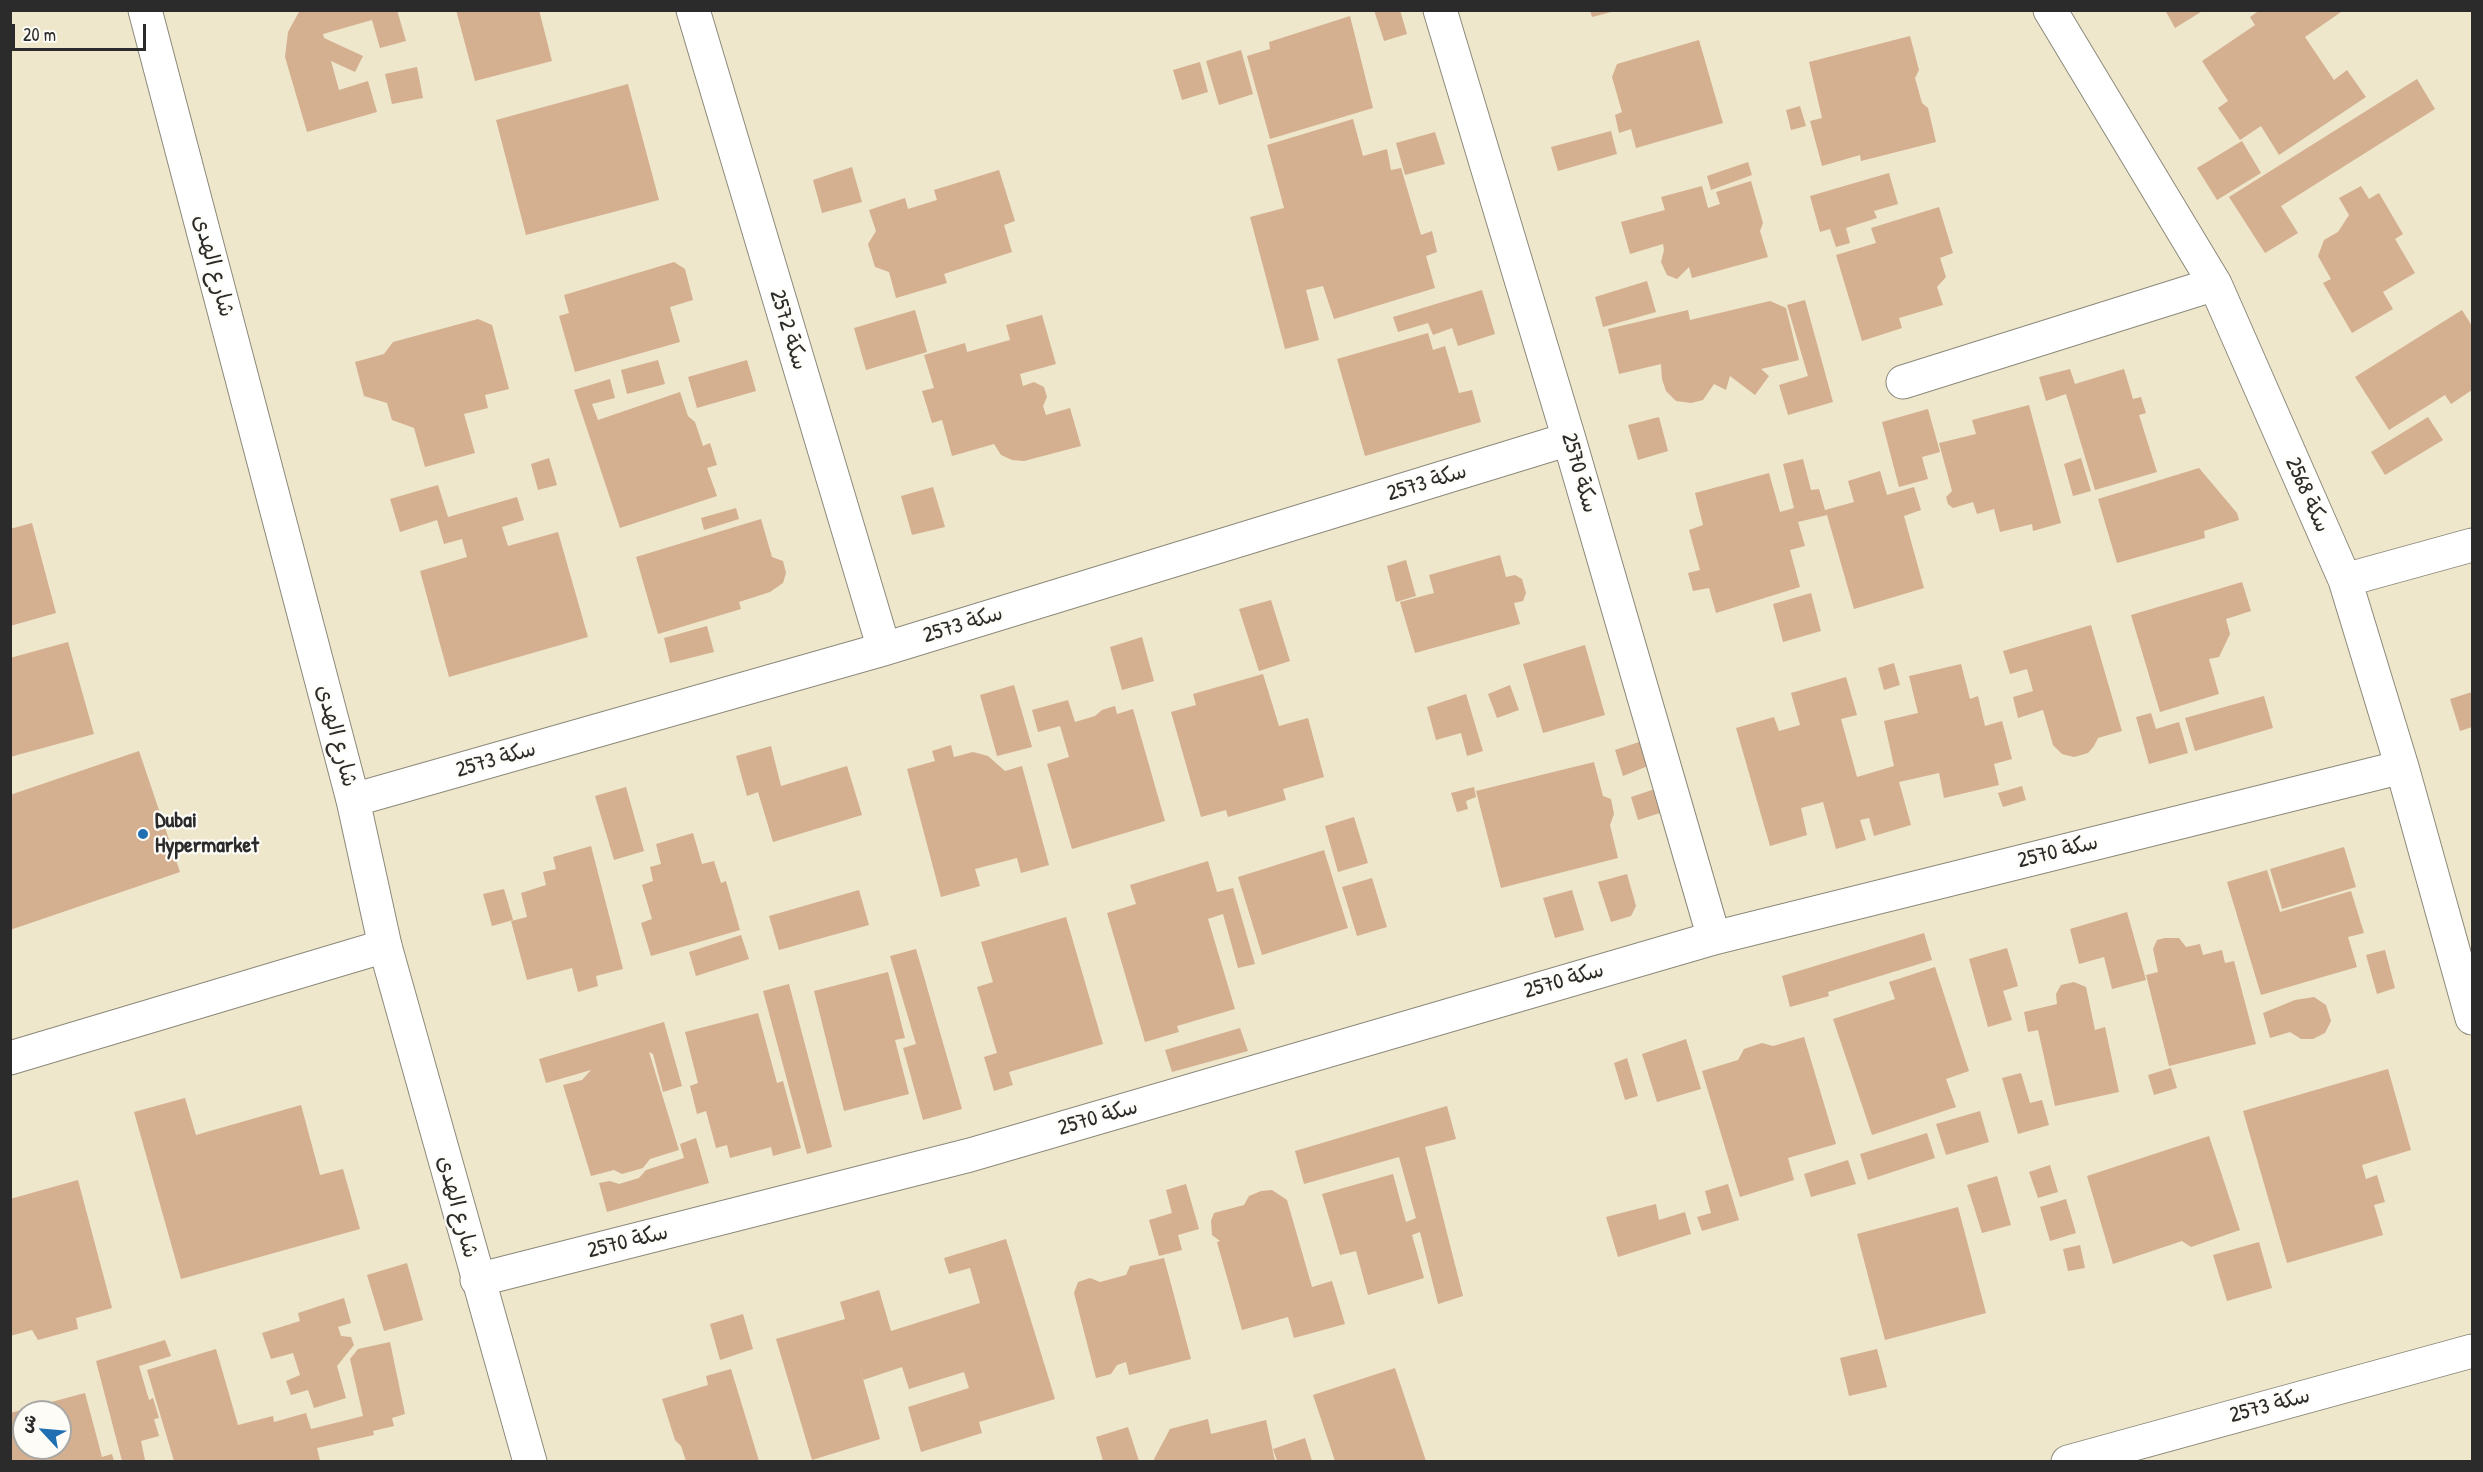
<!DOCTYPE html>
<html>
<head>
<meta charset="utf-8">
<style>
	body { margin:0 }
	#map { position:relative; width:2483px; height:1472px; overflow:hidden; background:#eee7cb; font-family:"Patrick Hand","Playpen Sans Arabic",sans-serif }
	canvas { display:block }
	.frame { position:absolute; inset:0; border:12px solid #2b2b2b; pointer-events:none }
	.north { position:absolute; left:12px; top:1400px; width:60px; height:60px; box-sizing:border-box; background:#fdfcf7; border:2px solid #a9a8a5; border-radius:50%; rotate:296deg; font-size:16px; font-weight:700; line-height:24px; text-align:center; color:#2b2b2b }
	.north::after { content:''; display:block; margin:auto; width:21px; height:27px; background:#1f6fb2; clip-path:polygon(50% 0,100% 100%,50% 72%,0 100%) }
	.scale { position:absolute; left:12px; top:24px; width:134px; height:27px; box-sizing:border-box; border:3px solid #2b2b2b; border-top:0; padding-left:8px; font-size:18px; line-height:21px; white-space:nowrap; color:#2b2b2b; -webkit-text-stroke:4px #fdfcf7; paint-order:stroke }
</style>
</head>
<body>
<div id="map">
<canvas width="2483" height="1472"></canvas>
<div class="frame"></div>
<div class="north">ش</div>
<div class="scale">20 m</div>
</div>
<script>
const ctx = document.querySelector('canvas').getContext('2d');
ctx.lineJoin = 'round';
function fill(path, color) { ctx.fillStyle = color; ctx.fill(path, 'evenodd'); }
function trace(path, color, width, dash) { ctx.strokeStyle = color; ctx.lineWidth = width; ctx.lineCap = dash ? 'butt' : 'round'; ctx.setLineDash(dash || []); ctx.stroke(path); }
function drawText(font, color, halo, rows, align = 'center') {
  ctx.font = font + ' "Patrick Hand","Playpen Sans Arabic",sans-serif'; ctx.lineWidth = 4.5; ctx.setLineDash([]); ctx.textBaseline = 'middle'; ctx.strokeStyle = halo; ctx.fillStyle = color; for (const [text, x, y, turn = 0] of rows) {
    ctx.save(); ctx.translate(x, y); ctx.rotate((+turn || 0) * Math.PI / 180); ctx.textAlign = isNaN(turn) ? turn : align; if (halo) ctx.strokeText(text, 0, 0); ctx.fillText(text, 0, 0); ctx.restore();
  }
}
const building = new Path2D(`
	M300,10H397L406,41L380,48L372,20L323,34L324,38L363,56L355,72L331,61L339,90L368,81L377,112L307,132L285,57L288,32Z
	M456,10H539L552,61L475,81Z
	M1374,10H1400L1407,34L1384,41Z
	M1590,10H1615V11L1592,17Z
	M2165,10H2204L2175,28Z
	M2260,10H2340L2341,12L2305,37L2334,80L2347,70L2366,97L2279,155L2261,126L2240,140L2218,108L2228,101L2202,61L2255,25L2250,17Z
	M1350,16L1373,108L1270,139L1247,56L1270,49L1269,42Z
	M1910,36L1919,70L1915,78L1922,103L1928,108L1936,142L1861,161L1860,155L1822,166L1810,121L1822,118L1809,62Z
	M1699,40L1723,123L1636,148L1631,129L1619,133L1615,115L1622,112L1612,77L1617,64Z
	M1241,50L1253,94L1219,105L1206,61Z
	M1200,62L1208,92L1182,100L1173,70Z
	M417,67L423,98L392,104L385,74Z
	M2417,79L2435,109L2281,206L2298,233L2265,253L2229,197Z
	M628,84L659,200L526,235L496,120Z
	M1800,106L1806,126L1791,130L1786,110Z
	M1353,119L1363,156L1387,149L1391,170L1401,168L1421,235L1432,231L1437,252L1426,256L1435,288L1334,319L1323,286L1306,290L1319,340L1285,349L1250,217L1284,208L1267,145Z
	M1611,131L1617,154L1558,171L1551,147Z
	M1435,132L1445,164L1405,175L1396,143Z
	M2242,141L2261,173L2217,200L2197,168Z
	M1748,162L1752,175L1711,190L1707,176Z
	M852,167L862,202L822,213L813,180Z
	M999,170L1015,221L1004,225L1012,252L944,274L947,283L896,298L889,272L875,267L868,244L876,231L869,210L905,198L908,209L937,200L934,190Z
	M1889,173L1898,204L1874,211L1877,218L1846,228L1850,243L1836,247L1830,229L1820,232L1810,196Z
	M1751,181L1763,223L1760,231L1768,257L1692,278L1689,267L1677,279L1667,275L1661,262L1664,250L1663,244L1630,254L1621,222L1665,210L1661,197L1702,186L1708,208L1720,204L1716,192Z
	M2361,186L2369,199L2379,193L2403,234L2395,239L2415,273L2383,292L2393,309L2352,333L2323,283L2331,279L2318,256L2324,240L2338,232L2349,215L2339,198Z
	M1939,207L1953,253L1940,258L1946,277L1937,287L1943,305L1899,318L1902,328L1862,341L1836,255L1876,243L1871,228Z
	M674,262L685,269L693,300L670,307L680,342L575,372L559,316L569,313L564,295Z
	M1647,281L1656,312L1603,327L1595,297Z
	M1482,290L1495,334L1458,346L1452,328L1433,335L1428,323L1398,332L1393,317Z
	M1805,300L1833,402L1788,415L1779,385L1808,376L1787,305Z
	M1770,301L1786,308L1799,360L1761,369L1769,376L1755,395L1730,376L1726,390L1714,384L1703,400L1691,403L1676,401L1666,391L1662,379L1661,364L1619,374L1608,329L1688,310L1690,320Z
	M915,310L927,352L866,370L854,328Z
	M2462,310L2472,326V390L2451,404L2445,395L2389,430L2355,377Z
	M1042,315L1056,364L1020,374L1023,386L1034,382L1044,387L1047,397L1043,406L1046,415L1070,408L1081,446L1024,461L1012,460L1001,455L994,444L952,456L942,420L932,423L922,391L934,388L924,355L965,343L967,352L1010,340L1006,325Z
	M478,319L492,325L509,389L485,395L488,408L464,414L475,453L425,467L414,428L392,420L387,403L364,396L355,362L384,354L393,342Z
	M1428,333L1433,350L1445,346L1459,393L1472,390L1481,422L1365,456L1337,359Z
	M658,360L665,384L627,394L621,370Z
	M747,360L756,391L697,408L688,377Z
	M2070,369L2075,384L2124,369L2133,399L2141,397L2146,413L2139,415L2157,472L2095,490L2066,394L2046,401L2039,377Z
	M610,379L615,398L592,404L598,420L680,392L688,416L695,422L703,446L710,443L717,465L707,468L717,496L620,528L574,390Z
	M2029,405L2061,523L2033,531L2032,524L2000,532L1994,509L1977,514L1973,502L1953,508L1948,504L1946,497L1952,491L1939,443L1976,434L1972,420Z
	M1928,409L1940,452L1922,457L1928,479L1899,487L1882,422Z
	M1659,417L1668,451L1638,460L1628,425Z
	M2428,417L2443,440L2385,475L2371,452Z
	M549,458L557,485L538,490L531,464Z
	M2081,458L2091,491L2073,496L2064,464Z
	M1803,459L1811,490L1819,489L1825,510L1854,502L1848,481L1880,471L1887,495L1914,487L1921,510L1904,516L1924,588L1854,609L1827,515L1798,522L1805,546L1790,550L1800,587L1716,613L1709,588L1693,591L1688,573L1700,570L1689,530L1703,525L1695,493L1769,473L1780,512L1794,508L1783,464Z
	M2199,468L2237,513L2239,520L2204,531L2205,538L2117,563L2098,499Z
	M438,485L448,517L517,497L524,520L502,527L508,546L558,532L588,637L449,677L420,571L467,557L462,539L444,544L437,520L400,532L390,499Z
	M933,487L945,527L912,535L901,496Z
	M736,508L739,519L704,530L701,518Z
	M761,519L772,557L783,561L786,573L783,583L770,592L739,602L741,609L658,634L636,557Z
	M32,523L56,613L10,626V529Z
	M1500,555L1506,577L1515,575L1522,579L1526,593L1523,601L1514,603L1520,624L1415,653L1400,602L1434,593L1429,575Z
	M1406,560L1416,596L1396,602L1387,566Z
	M2242,582L2251,611L2226,619L2230,634L2219,657L2209,659L2219,694L2160,712L2131,615Z
	M1811,593L1821,631L1783,642L1773,604Z
	M1271,600L1290,661L1259,671L1239,609Z
	M2091,625L2122,731L2098,738L2094,746L2088,753L2074,757L2062,754L2053,745L2043,710L2018,718L2013,697L2033,691L2027,669L2010,674L2003,651Z
	M707,626L714,652L670,663L664,638Z
	M1142,637L1154,681L1122,690L1110,647Z
	M68,642L94,734L10,757V658Z
	M1585,645L1605,715L1543,733L1523,664Z
	M1894,663L1900,685L1884,690L1878,668Z
	M1961,664L1970,699L1978,696L1985,726L2002,721L2012,759L1994,764L1999,785L1944,798L1939,773L1899,782L1911,825L1874,836L1869,818L1860,820L1866,840L1836,849L1823,802L1801,808L1807,835L1770,846L1736,728L1774,717L1779,731L1800,725L1791,693L1846,677L1857,715L1841,719L1857,777L1894,766L1884,721L1918,713L1909,676Z
	M1263,674L1279,726L1308,718L1324,777L1283,789L1286,800L1228,817L1226,810L1201,817L1171,712L1196,705L1193,694Z
	M1014,685L1032,747L997,756L980,695Z
	M1510,685L1519,710L1497,718L1488,694Z
	M2472,692V727L2460,731L2450,699Z
	M1466,694L1483,751L1467,756L1461,733L1436,740L1427,707Z
	M2264,696L2273,728L2195,751L2185,718Z
	M1068,700L1075,722L1095,716L1102,710L1115,706L1117,714L1133,709L1165,821L1072,849L1047,764L1069,757L1060,726L1038,732L1032,710Z
	M2151,713L2156,729L2179,722L2188,753L2149,764L2136,717Z
	M1642,741L1648,766L1623,776L1615,750Z
	M951,745L954,757L973,752L988,756L1005,771L1022,766L1049,865L1021,873L1017,858L975,869L980,886L941,897L907,769L935,761L932,751Z
	M771,746L781,786L847,766L862,815L773,842L758,792L747,796L736,756Z
	M139,751L180,872L10,930V795Z
	M1594,762L1603,796L1611,799L1614,814L1610,825L1618,858L1501,888L1476,791Z
	M2022,786L2026,800L2003,807L1998,793Z
	M626,787L644,851L614,860L595,796Z
	M1474,787L1476,797L1466,801L1468,809L1457,812L1451,793Z
	M1655,789L1660,813L1638,820L1631,797Z
	M1354,817L1368,863L1338,872L1325,826Z
	M693,833L702,864L714,861L721,883L726,881L740,930L651,956L641,923L652,919L642,885L653,881L650,867L661,864L656,844Z
	M591,846L623,969L596,976L598,986L578,992L572,968L527,980L511,921L527,917L521,893L546,885L543,872L556,869L553,857Z
	M2344,847L2356,887L2282,909L2270,869Z
	M1324,850L1348,928L1262,955L1238,877Z
	M1208,861L1217,892L1233,888L1255,964L1238,968L1223,914L1208,919L1235,1009L1177,1026L1179,1032L1145,1042L1107,913L1136,904L1130,885Z
	M2267,870L2280,912L2351,891L2364,933L2348,937L2357,967L2261,995L2227,882Z
	M1627,874L1636,906L1631,916L1611,922L1598,882Z
	M1372,878L1387,927L1357,936L1342,887Z
	M504,889L513,920L492,926L483,894Z
	M859,890L869,925L779,950L769,916Z
	M1572,890L1584,930L1555,938L1543,898Z
	M2127,912L2146,980L2112,989L2104,957L2079,964L2070,929Z
	M1066,917L1103,1044L1009,1072L1013,1085L994,1091L984,1057L997,1053L977,987L993,982L981,942Z
	M1924,933L1932,960L1828,992L1829,996L1790,1007L1782,976Z
	M741,935L749,959L696,976L689,952Z
	M2165,938H2179L2186,947L2200,944L2203,955L2222,950L2225,963L2234,961L2256,1044L2169,1066L2146,975L2158,972L2153,949L2157,940Z
	M2007,948L2018,986L2003,991L2012,1020L1988,1027L1969,959Z
	M916,949L962,1109L923,1120L903,1048L916,1044L890,956Z
	M2385,950L2395,988L2377,994L2366,955Z
	M1935,967L1969,1071L1946,1079L1956,1107L1872,1135L1833,1019L1895,999L1889,982Z
	M888,972L905,1038L895,1040L909,1094L844,1111L814,991Z
	M2074,982L2086,987L2095,1030L2105,1027L2119,1092L2055,1106L2038,1030L2028,1032L2024,1012L2057,1004L2056,994L2061,985Z
	M789,984L832,1147L807,1154L763,991Z
	M2314,997L2326,1005L2331,1021L2325,1033L2313,1039H2301L2290,1032L2270,1038L2263,1013L2295,1000Z
	M758,1013L777,1083L783,1081L801,1148L773,1156L771,1147L730,1158L727,1145L716,1148L706,1111L697,1114L690,1086L698,1083L685,1032Z
	M664,1022L682,1086L663,1092L653,1054L649,1052L679,1150L650,1159L643,1168L622,1174L614,1170L591,1176L563,1085L582,1080L591,1070L546,1083L539,1059Z
	M1240,1028L1248,1051L1172,1072L1165,1050Z
	M1804,1037L1836,1144L1788,1158L1794,1180L1740,1197L1702,1071L1738,1060L1744,1049L1762,1043L1773,1046Z
	M1686,1039L1701,1089L1657,1102L1642,1054Z
	M1627,1058L1638,1096L1625,1100L1614,1063Z
	M2171,1068L2177,1088L2154,1095L2148,1075Z
	M2388,1069L2411,1150L2362,1165L2366,1179L2377,1175L2385,1202L2374,1205L2383,1235L2287,1263L2243,1111Z
	M2021,1073L2030,1103L2042,1100L2049,1125L2018,1134L2002,1078Z
	M185,1098L196,1135L301,1105L320,1175L343,1169L360,1229L181,1279L134,1112Z
	M1447,1106L1456,1139L1425,1147L1463,1296L1438,1304L1420,1232L1412,1235L1424,1278L1368,1295L1356,1251L1340,1255L1322,1194L1393,1174L1406,1222L1416,1218L1399,1157L1304,1184L1295,1151Z
	M1980,1111L1989,1142L1946,1155L1936,1124Z
	M1927,1133L1935,1158L1868,1180L1860,1154Z
	M2209,1136L2240,1230L2191,1247L2182,1241L2113,1264L2087,1176Z
	M696,1138L709,1183L607,1212L599,1183L610,1181L619,1184L639,1178L646,1170L684,1158L680,1144Z
	M1848,1160L1856,1184L1811,1197L1804,1174Z
	M2050,1165L2058,1192L2038,1198L2029,1172Z
	M1997,1176L2011,1225L1982,1233L1967,1185Z
	M78,1180L112,1308L76,1318L78,1329L38,1340L32,1330L10,1336V1199Z
	M1186,1184L1199,1229L1178,1235L1182,1250L1159,1256L1149,1220L1172,1213L1166,1190Z
	M1728,1184L1739,1220L1702,1231L1697,1217L1711,1213L1705,1191Z
	M1272,1190L1287,1200L1312,1287L1332,1281L1345,1324L1294,1338L1288,1317L1242,1330L1217,1242L1220,1241L1212,1235L1211,1221L1214,1213L1244,1205L1249,1196L1261,1191Z
	M2066,1199L2076,1233L2050,1241L2040,1207Z
	M1656,1204L1659,1220L1685,1212L1691,1234L1618,1257L1606,1217Z
	M1958,1207L1986,1313L1885,1340L1857,1234Z
	M1006,1239L1055,1399L979,1422L982,1433L921,1452L908,1407L969,1388L964,1372L909,1389L902,1367L863,1380L859,1365L880,1439L812,1460L776,1339L845,1319L840,1302L879,1290L891,1331L980,1303L970,1268L949,1274L944,1258Z
	M2259,1242L2272,1288L2227,1301L2213,1255Z
	M2080,1245L2085,1268L2068,1271L2063,1249Z
	M1164,1258L1191,1359L1129,1375L1126,1362L1117,1365L1111,1374L1096,1378L1074,1293L1078,1282L1090,1278L1100,1282L1126,1275L1130,1266Z
	M407,1263L423,1320L384,1331L367,1275Z
	M344,1298L351,1323L338,1327L341,1336L351,1337L354,1345L337,1366L346,1398L314,1408L308,1390L291,1395L286,1381L300,1375L293,1353L271,1359L262,1333L300,1321L298,1313Z
	M743,1314L753,1349L720,1360L710,1324Z
	M165,1340L171,1356L139,1366L149,1400L153,1398L159,1418L154,1419L159,1436L141,1441L145,1460L122,1461L96,1361Z
	M390,1342L405,1414L392,1418L394,1426L373,1431L374,1435L317,1448L320,1461H174L147,1370L216,1349L238,1425L273,1416L274,1422L306,1413L311,1429L363,1416L350,1359L358,1349Z
	M1877,1349L1887,1387L1849,1396L1840,1358Z
	M1395,1368L1426,1461H1335L1313,1395Z
	M731,1369L759,1461H686L681,1446L675,1440L662,1399L708,1385L706,1376Z
	M85,1393L102,1457L112,1454L114,1461H12L10,1413ZM24,1412H60V1448H24Z
	M1208,1419L1211,1434L1266,1420L1275,1461H1154V1459L1170,1429Z
	M1128,1427L1139,1461H1103L1096,1437Z
	M1305,1438L1312,1461H1277L1273,1449Z`);
const minor = new Path2D(`
	M693,10L884,649
	M1440,10L1569,439L1714,938
	M2050,10L2215,284L2345,580L2402,767L2472,1018
	M1903,382L2215,284
	M2345,580L2472,545
	M353,800L884,649L1569,439
	M10,1058L385,946
	M477,1280L970,1155L1714,938L2402,767`);
const tertiary = new Path2D(`
	M145,10L353,800L385,946L530,1462
	M2068,1462L2472,1351`);
const markers = [
	[143,834,6,"#1f6fb2"]
];
const streetNames = [
	["شارع الهدى",213,266,75],
	["سكة 2572",788,330,73],
	["سكة 2570",1579,473,74],
	["سكة 2573",1427,483,-17],
	["سكة 2568",2307,495,66],
	["سكة 2573",963,625,-17],
	["شارع الهدى",336,736,75],
	["سكة 2573",496,760,-16],
	["سكة 2570",2058,852,-14],
	["سكة 2570",1564,981,-16],
	["سكة 2570",1098,1118,-16],
	["شارع الهدى",457,1207,75],
	["سكة 2570",628,1242,-14],
	["سكة 2573",2270,1406,-15]
];
const poiNames = [
	["Dubai",155,821],
	["Hypermarket",155,846]
];
fill(building, '#d4af90');
trace(minor, '#8c897b', 35);
trace(tertiary, '#8c897b', 35);
trace(minor, '#fff', 33);
trace(tertiary, '#fff', 33);
for (const [x, y, r, color] of markers) { const dot = new Path2D(); dot.arc(x, y, r, 0, 2 * Math.PI); ctx.fillStyle = color; ctx.fill(dot); trace(dot, '#fdfcf7', 2); }
drawText('22px', '#2b2b2b', '#fdfcf7', streetNames);
drawText('bold 22px', '#2b2b2b', '#fdfcf7', poiNames, 'left');
</script>
</body>
</html>
